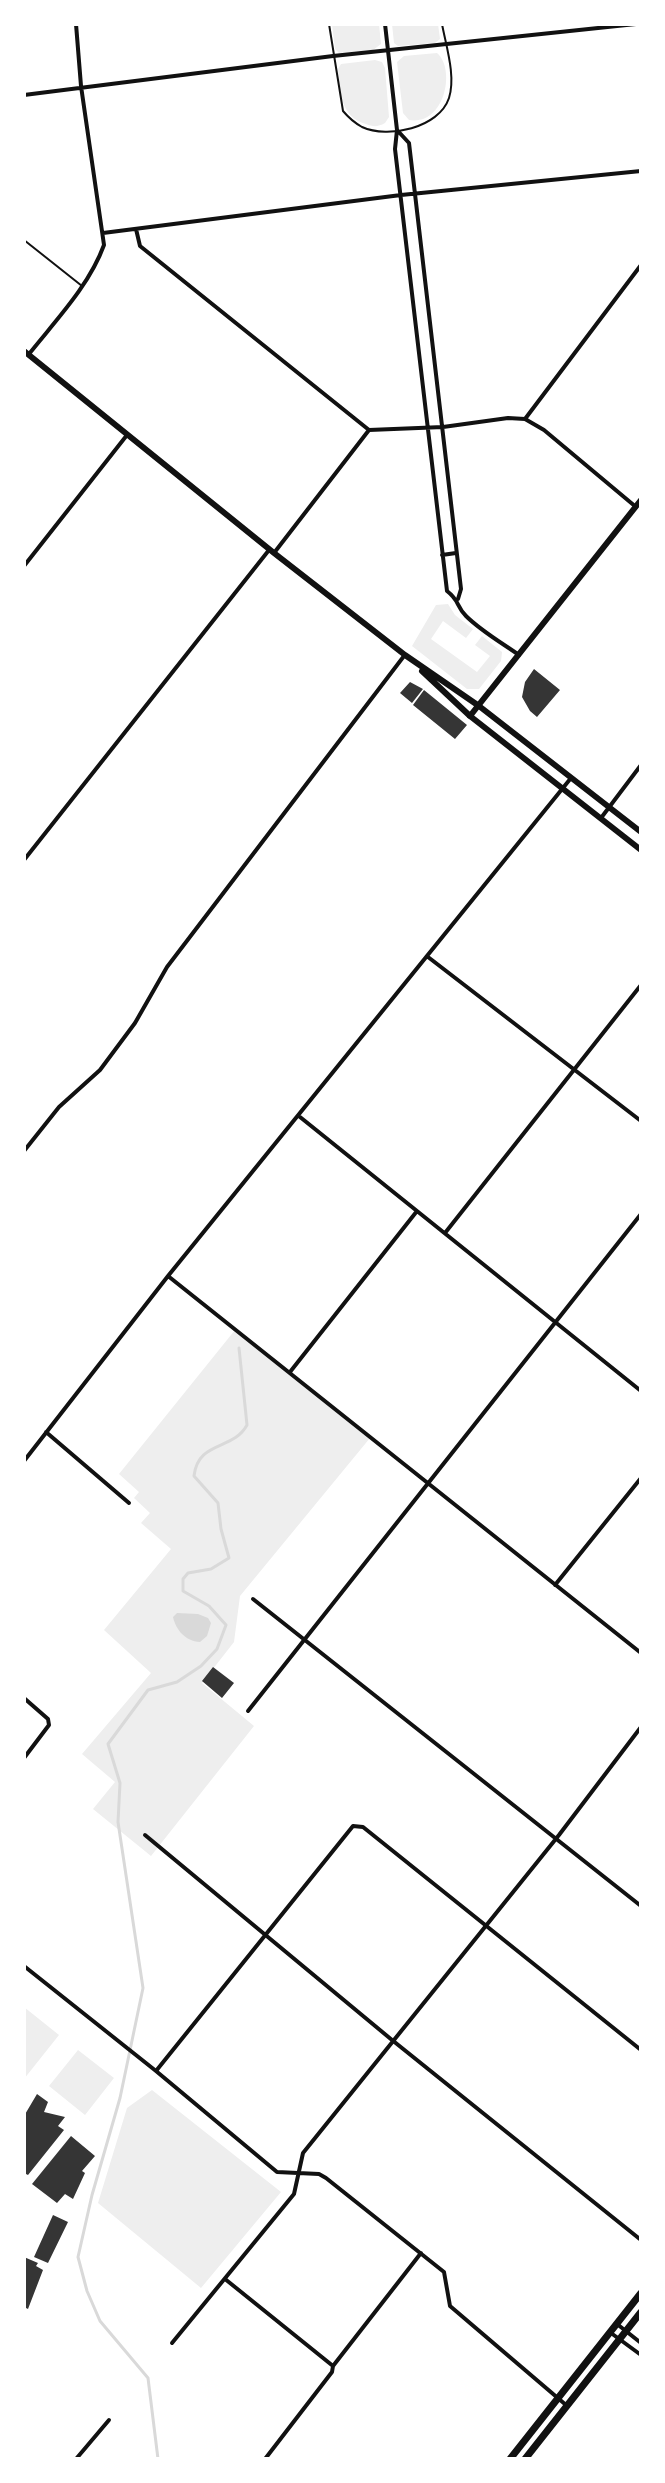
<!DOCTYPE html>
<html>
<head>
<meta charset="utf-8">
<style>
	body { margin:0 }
	#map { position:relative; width:665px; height:2483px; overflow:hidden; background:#fff; font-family:Helvetica,sans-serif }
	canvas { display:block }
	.frame { position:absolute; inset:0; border:26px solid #fff; pointer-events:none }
</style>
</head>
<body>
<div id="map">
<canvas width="665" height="2483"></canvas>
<div class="frame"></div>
</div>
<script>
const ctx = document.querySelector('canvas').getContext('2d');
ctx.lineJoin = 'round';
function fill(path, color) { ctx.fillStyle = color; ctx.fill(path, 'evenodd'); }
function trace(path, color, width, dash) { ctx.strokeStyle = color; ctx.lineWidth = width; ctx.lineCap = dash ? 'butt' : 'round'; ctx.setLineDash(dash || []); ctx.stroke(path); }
const green = new Path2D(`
	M332,24H379L381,44L373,50L339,53L335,49Z
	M392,24H438L440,39L435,43L398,46L394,43Z
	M437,53C456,69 445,126 409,120L403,113L397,62L404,56Z
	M375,60L382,62L385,68L389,117L385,123C378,127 373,127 366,124C340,117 340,91 338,69L341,64Z
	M448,604L455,615L473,629L466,638L443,621L431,639L477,672L490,656L475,645L482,636L502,652L501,661L479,689H467L412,646L436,605Z
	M235,1330L370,1438L240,1596L234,1642L202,1683L254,1726L151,1856L93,1809L115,1782L82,1754L151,1673L104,1630L171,1549L141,1523L150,1513L134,1498L139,1492L119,1474Z
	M24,2007L59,2035L24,2079Z
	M78,2050L114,2078L85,2115L49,2086Z
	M152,2090L281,2192L201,2288L98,2203L127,2108Z`);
const water = new Path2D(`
	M177,1613L198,1614L208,1618L211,1623L207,1636L200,1642C185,1641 176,1630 173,1617Z`);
const stream = new Path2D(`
	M158,2459L148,2378L100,2321L87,2291L78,2257L92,2195L120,2098L143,1988L118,1822L120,1783L108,1744L148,1690L177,1682L201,1666L217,1649L226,1625L209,1606L183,1591V1579L188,1573L211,1569L229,1558L221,1529L218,1503L194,1476C198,1440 233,1451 247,1425L239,1348`);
const building = new Path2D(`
	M534,669L560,690L537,717L530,711L522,697L525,682Z
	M410,682L423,689L412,703L400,693Z
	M424,690L467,725L455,739L413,705Z
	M213,1667L234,1683L222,1698L202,1681Z
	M37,2094L48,2102L44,2112L65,2117L58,2126L64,2130L28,2175L24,2173V2116Z
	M71,2136L95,2156L82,2171L85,2173L73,2199L65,2194L57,2203L32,2184Z
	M53,2215L68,2222L48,2263L34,2257Z
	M24,2257L38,2263L36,2266L43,2270L28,2309L24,2307Z`);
const service = new Path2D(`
	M329,24L343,111C348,117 355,123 362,127C388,139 439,128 449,98C456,76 446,46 442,24
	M24,240L82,286`);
const minor = new Path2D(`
	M385,24L397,130L395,149L447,591C460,601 456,606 466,616C481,631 502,643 519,655
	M24,95L333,56L636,24
	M397,130L409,143L415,194L461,589L458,599
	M136,229L140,246L369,430
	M103,233L401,195L641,171
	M29,354C56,320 89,286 104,245L81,86L76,24
	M525,419L641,265
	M274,553L369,430L443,427L508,418L525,419L544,430L636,507
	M442,555L456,553
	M24,566L127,435
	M601,818L641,765
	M24,860L269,550
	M428,957L641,1121
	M300,1117L641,1391
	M24,1151L59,1107L100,1070L135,1023L167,967L404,656
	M445,1233L641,985
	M168,1276L641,1653
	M290,1372L417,1211
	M46,1432L129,1503
	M24,1461L168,1276L571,778
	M555,1585L641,1478
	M253,1599L641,1906
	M24,1698L48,1719L49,1725L24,1758
	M248,1711L641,1214
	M145,1835L392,2040L641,2240
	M24,1966L156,2071L277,2172L319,2174L326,2178L444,2272L450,2306L566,2405
	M156,2071L353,1826L363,1827L641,2050
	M225,2279L333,2366
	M617,2324L641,2343
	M611,2333L641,2355
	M172,2343L294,2194L303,2153L559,1835L641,1727
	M76,2459L109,2420
	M265,2459L332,2372L333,2366L421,2253`);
const tertiary = new Path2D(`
	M470,716L641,500`);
const secondary = new Path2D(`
	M24,351L274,553L405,655L479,706L641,832
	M422,671L470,716L641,850`);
const trunk = new Path2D(`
	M510,2459L641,2293
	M525,2459L641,2312`);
fill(green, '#eee');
fill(water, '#d9d9d9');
trace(stream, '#d9d9d9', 3);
fill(building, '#353535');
trace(service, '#111', 2);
trace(minor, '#111', 4);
trace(tertiary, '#111', 6);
trace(secondary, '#111', 6);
trace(trunk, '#111', 7);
</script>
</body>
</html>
